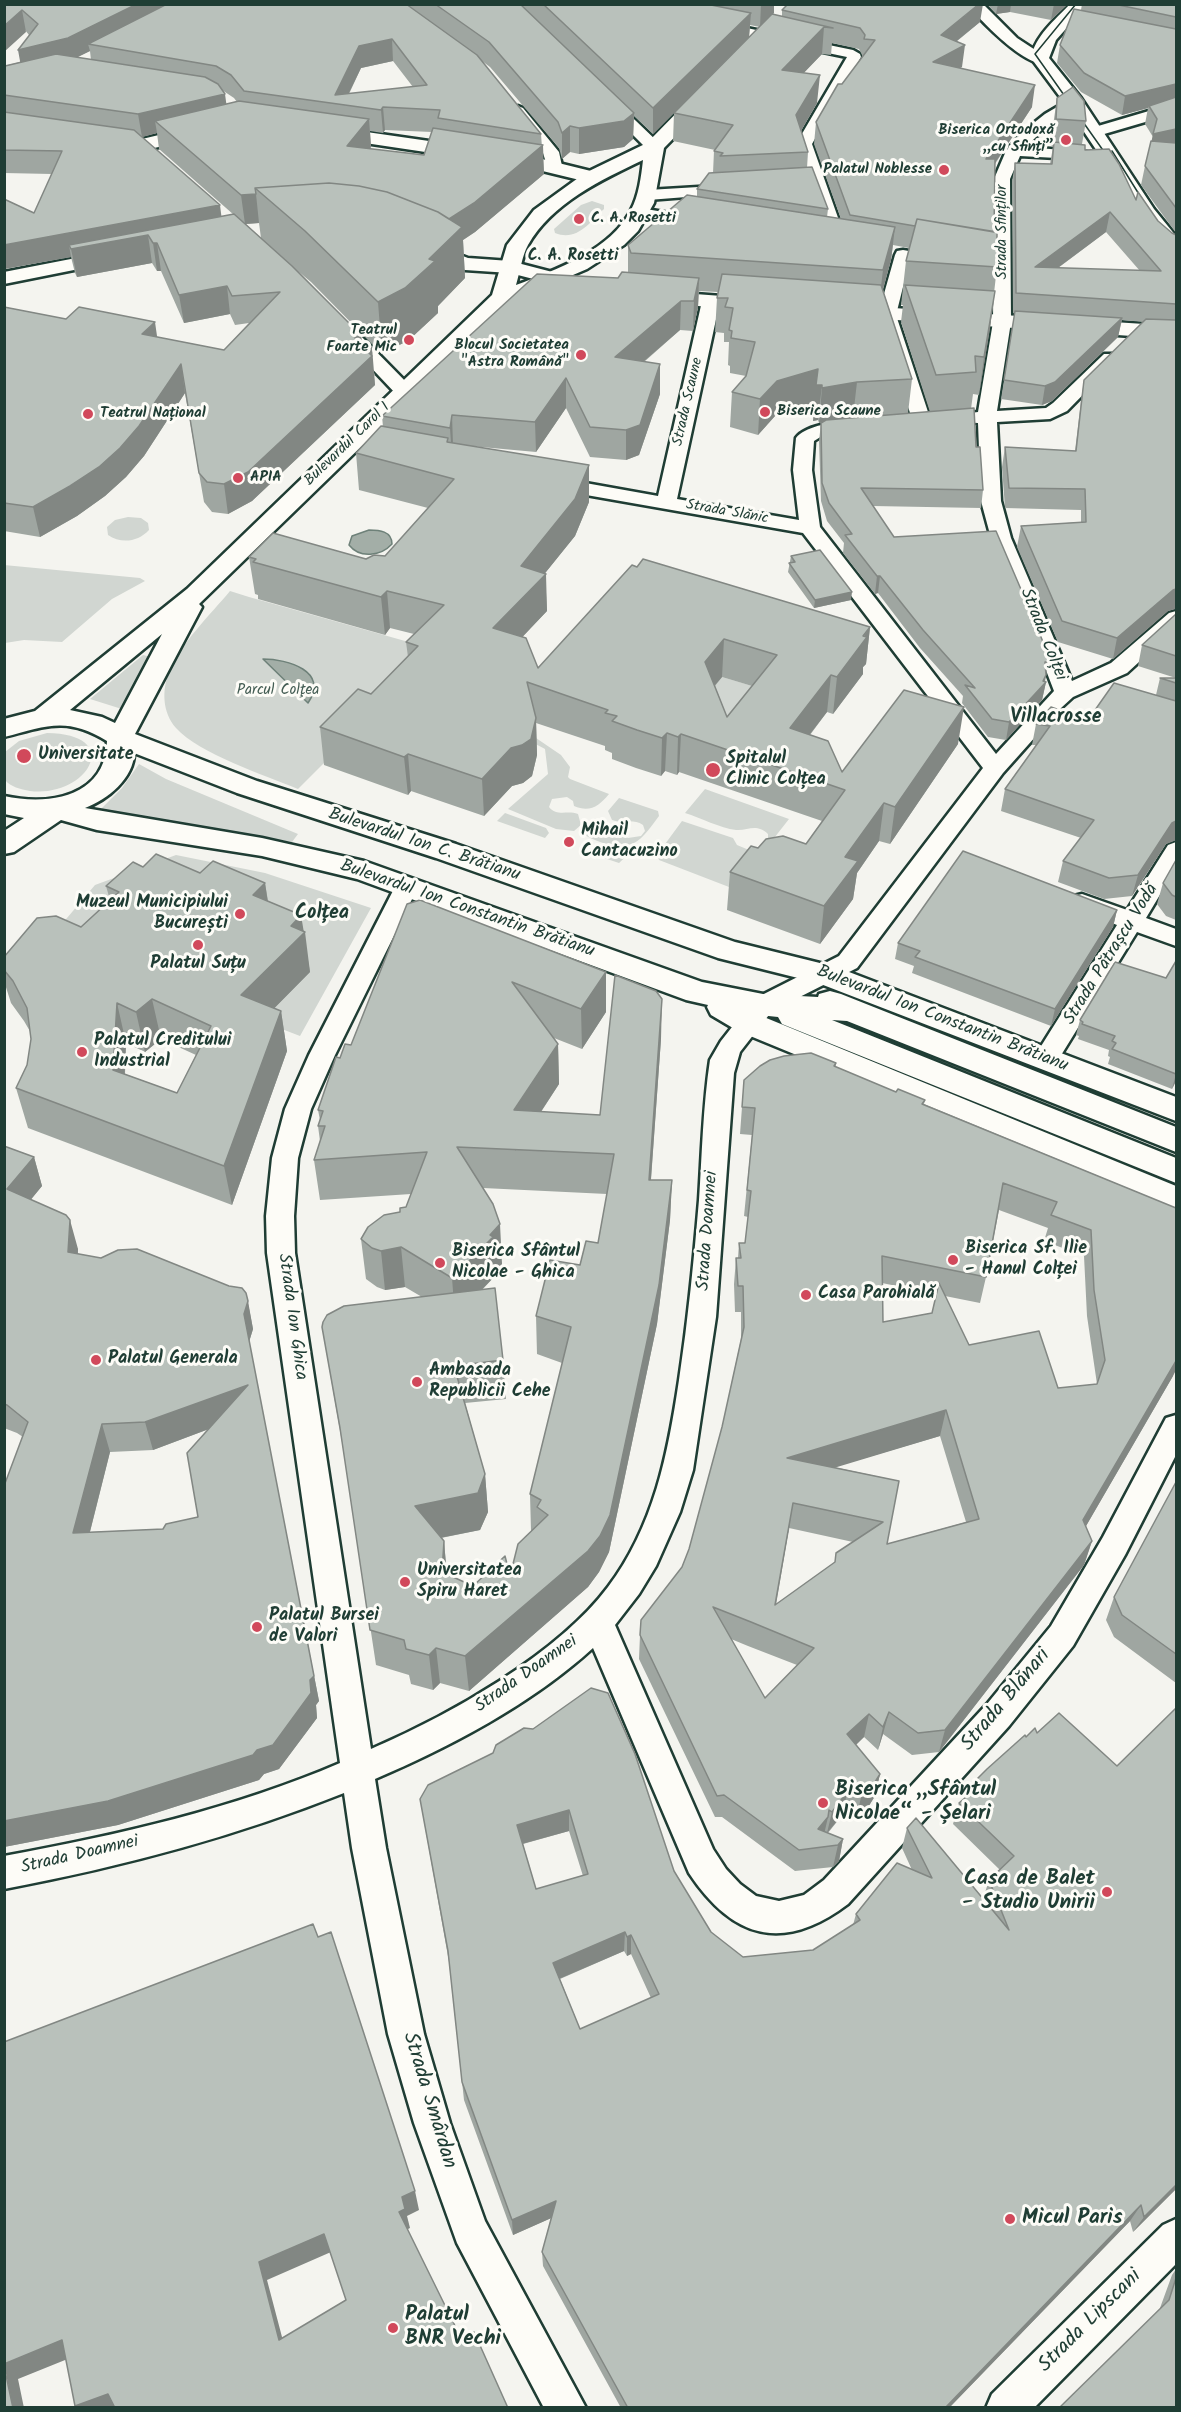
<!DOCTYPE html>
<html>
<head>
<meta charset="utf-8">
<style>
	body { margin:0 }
	#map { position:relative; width:1181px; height:2412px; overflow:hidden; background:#f4f4ef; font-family:Kalam,sans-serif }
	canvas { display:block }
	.frame { position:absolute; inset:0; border:6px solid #1f3d34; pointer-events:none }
</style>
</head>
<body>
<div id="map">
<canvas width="1181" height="2412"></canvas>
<div class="frame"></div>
</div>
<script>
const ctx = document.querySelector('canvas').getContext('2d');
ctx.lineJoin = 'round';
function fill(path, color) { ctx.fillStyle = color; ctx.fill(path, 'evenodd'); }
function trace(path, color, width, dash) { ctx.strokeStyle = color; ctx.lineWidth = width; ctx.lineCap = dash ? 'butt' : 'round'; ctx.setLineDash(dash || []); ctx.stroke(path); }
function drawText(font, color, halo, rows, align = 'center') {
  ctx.font = font + ' Kalam,sans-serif'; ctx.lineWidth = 6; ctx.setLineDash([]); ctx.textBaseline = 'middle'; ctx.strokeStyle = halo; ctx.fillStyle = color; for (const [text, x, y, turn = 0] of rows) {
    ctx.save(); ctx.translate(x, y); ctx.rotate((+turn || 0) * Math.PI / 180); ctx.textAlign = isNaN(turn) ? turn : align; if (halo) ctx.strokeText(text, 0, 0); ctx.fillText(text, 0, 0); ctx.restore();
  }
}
const green = new Path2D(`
	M592,201L604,205V209C590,222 577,242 555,233L554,229L581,205Z
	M128,517L141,518L148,523L149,530C138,542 121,544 108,535L107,527L115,520Z
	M4,565L140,578L145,581L112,599L62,642L24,640L5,643Z
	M230,591L249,597L437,650L298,789C265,775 199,754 176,728C162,712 162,690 169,672C180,644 211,614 230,591Z
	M143,655L151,657L125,710L90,699Z
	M712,674L786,696L710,734Z
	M47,733C126,734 87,798 30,791C20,789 11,787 5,780V752L19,741Z
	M536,738L561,755L570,767L568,777L570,779L609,794C599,806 590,813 574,806L573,801L567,797L552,799L549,807C557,817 567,810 578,814L581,825L574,831L556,829L508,809L548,774L545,749L528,740Z
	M139,764L166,779L298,834L292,842L125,815L97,813L122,788Z
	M705,789L789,819L771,842L768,841V834C756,823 748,831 736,830C720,828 701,818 685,813Z
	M619,798L658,811L659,816C653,824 643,839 634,843C619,850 596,842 585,835C595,824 606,824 619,828L621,834L628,838L641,836L645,831L643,825C633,818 623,824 612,820L608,811Z
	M505,813L546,828L549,833L545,838L497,821Z
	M682,821L733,838L737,845L749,850L729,887L659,860L657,855Z
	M599,846L633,850L619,863L586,852Z
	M176,855L265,873L371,908L300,1036L201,998L116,926L50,938L95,885Z`);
const water = new Path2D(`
	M369,530C379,530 392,531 392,544C381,556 360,559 349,545L352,536Z
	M263,659C287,659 330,671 308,703Z`);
const street = new Path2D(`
	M967,4H983L1017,38L1046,57L1048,60L1046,63C1026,68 980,20 967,4Z
	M713,21L853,50L860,54L861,57L812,144L848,246L846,250L840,251L832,246L796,144L847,57L708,28L706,25L708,22Z
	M606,95L611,97L660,144L662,147L660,150H648L598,100L601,97Z
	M1074,97L1079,99L1082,102L1079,105L1045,128L1026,147L1087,152L1095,157L1093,160L1020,156L1010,179L1011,322L997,411L1046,408L1053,403L1104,354H1116L1119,358L1067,411L1050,419L997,422L1001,501L1011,538L1072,681L1111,663L1169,613L1176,611V628L1127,673L1073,697L1061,708L1003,773L857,968L772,1011L740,1052L734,1073L716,1317L693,1470L680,1512L656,1566L639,1594L615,1625L713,1849L726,1869L740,1884L756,1896L779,1901L804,1895L824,1880L987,1704L1051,1626L1103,1537L1166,1418L1176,1415V1455L1125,1555L1073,1646L1009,1726L848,1904C783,1953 733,1939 689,1873L593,1648C533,1703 450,1747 375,1779L386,1848L424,2034L450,2123L485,2221L586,2408H544L457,2243L414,2123L388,2034L352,1848L344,1793C234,1837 121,1867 4,1889V1856C118,1835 233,1809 340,1763L267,1253L266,1216L272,1158L285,1109L309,1055L398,881L406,879L414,881L418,887L335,1055L311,1109L298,1158L294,1216L295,1253L371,1749C448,1716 557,1655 608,1587C654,1526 668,1454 679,1380C688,1320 694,1260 699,1200C702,1153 703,1106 710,1060L721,1041L754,999L839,956L983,768L803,533L552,489L545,487L542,483L545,479L552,477L658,496L702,301L705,297H717L720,301L677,499L799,520L793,470L796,438C806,424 846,419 862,423L864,427L862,431L822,436L814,441L812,470L820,527L996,754L1054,691L1034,639L991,538L981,501L978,423L963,422L961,418L963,414L978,412L993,322L994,179L1006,151L1025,130L1045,114Z
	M1176,103V113L1094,137L1086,132L1088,129Z
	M518,106L523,108L559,152L562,166L560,169H548L543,153L510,111Z
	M732,185L740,190L738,193L648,200L640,195L648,190Z
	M640,208L699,218L707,223L699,228L634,217L632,213Z
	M903,250L909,251L911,255L896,315L931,421L929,425C917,428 901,430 889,427L887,423L889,419L911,416L878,315L895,255L897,251Z
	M349,329L355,330L411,387L413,391L411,395H397L343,338L340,334L343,330Z
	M1176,842V868L1146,918L1176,929V946L1137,932L1055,1065L1046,1068L1037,1065L1033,1059L1117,925L1074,908L1070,902L1074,896L1082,894L1127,910L1168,845Z
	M1176,2219V2264L1034,2408H986L992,2394L1163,2225Z`);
const secondary = new Path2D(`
	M1070,4H1088L1056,40L1049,58L1081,98L1154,209L1176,236V253L1169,251L1156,239L1066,105L1031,58C1035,36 1055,20 1070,4Z
	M201,125L208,127L211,131L208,135L142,151L97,143L94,139L97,135L104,133L142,139Z
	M325,126L526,155L599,173L602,177L599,181L592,183L526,167L318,136L315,132L318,128Z
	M421,240L468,258L510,261L587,281L591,285L587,289L580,291L510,273L465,270L414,250L411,246L414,242Z
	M117,250L124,252L127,256L124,260L4,284V272Z
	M655,291L762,299L770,300L773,305L770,310L762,311L647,302L644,297L647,292Z
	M846,305L1176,326V339L838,316L835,311L838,306Z`);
const primary = new Path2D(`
	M705,89L712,91L714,95L712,99L664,148L654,203L638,231L624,245L587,269L510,302L199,604L202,607L135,734L257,781L456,844L735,942L836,967L1176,1097V1121L818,983L718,958L436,858L237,793L134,753C134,778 107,800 85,808L262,838L364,861L702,982L763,994L818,997L819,994L830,991L841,994L1176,1127V1152L847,1021L832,1020L1176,1158V1183L782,1024L778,1017L759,1015L1176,1186V1211L738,1031L711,1015L707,1007L708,1005L686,1000L357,879L262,856L97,830L61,820L14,852L4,854V831L24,818L4,814V796C49,806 106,797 107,741C66,716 47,726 4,737V719L35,711L187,589L492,295L507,245L534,210L585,173L647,143L698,91ZM643,160C641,177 639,195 631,210C611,250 556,270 516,285C520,272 522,256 528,245C552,203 601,180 643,160ZM162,634L115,723L102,717L70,710Z`);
const tram = new Path2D(`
	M1076,4L1035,54L1112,163
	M1112,151L1147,207`);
const wall = new Path2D(`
	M4,4H774V13L772,14L782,17V10L980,22L956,42L962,67L959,68L1032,107L995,164L994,232L997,267L990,328L979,395L973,394L971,409L983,490L981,508L873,506L894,537L1048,662L1045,682H1046L1042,700L1006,740L988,737L962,703L963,696L920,648L878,593L875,594L843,553L844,543L827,521L821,501L819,441L821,423H819L818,420L813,421L815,404L775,416L758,435L730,427L732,392L746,376L730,373V366L728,365L729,342H724V333L715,332L717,298L718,292L699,291L698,307L693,331L680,330L644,362L660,364V394L639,455L626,460L590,457L566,408L536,452L470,446L589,502L575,536L545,573L547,611L522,637L538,668L632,565L870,627L866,664L863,667V674L833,714L827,712L810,735L842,772L958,744L890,844L879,841L857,873L853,899L820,944L727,910L730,872L758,848L806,844L822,821L679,772L677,775L665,771L661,776L636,768L612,759V753L605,750V746L536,723L537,755L532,776L523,783L512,786L484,816L411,791L408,795L324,765L320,727L371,694L408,657L406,642L414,634L390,628L385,635L258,599V595L255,594L249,557L366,559L385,556L428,508L359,490L356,453L383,427L382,416L628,272V245L697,197V189L713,173L714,151L715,150L673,141L674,113L686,101L653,134L634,116L633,139L624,147L579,154L570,152L562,159L559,148L490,67L482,61L541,134L544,174L475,232L463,240L465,278L438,306V313L409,340L382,354L311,282L299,272L361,335L362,342L375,375L374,376L375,385L252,501L228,514L212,512L204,502L185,393L144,456L126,477L105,496L77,516L40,537L4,531V307L224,350L249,323L235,325L230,314L184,323L161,271H157L152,263L77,277L75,273L71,257L4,269V199L34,213L52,174L4,173V66L20,62L29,35ZM750,25L760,27L749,37ZM832,43L859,49L862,55V58L816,122L814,144L841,219L827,217L828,209L807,168L808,152L801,131L817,103L803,73L822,54L831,55ZM90,51L91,60L77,57ZM393,61L413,87L349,94L361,68ZM222,90L234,98L237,102L226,104ZM385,130L432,132L424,155L370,149L371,147L370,131L383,133ZM157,133L159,149L234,215L221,217L142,137ZM259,223L261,238L246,224ZM893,245L909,248L906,261L901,305H903L901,322L930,412L908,413L912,379L883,290L891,260ZM722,677L752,686L727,717L715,686Z
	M987,4H1068L1051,20L1010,12L996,14Z
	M1082,4H1176V233L1141,185L1145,166L1153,137L1145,124L1148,108L1122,115L1081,92L1057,63L1060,45L1081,10Z
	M1057,98L1086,121L1082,144L1085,150L1158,221L1172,233L1176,235V610L1175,609L1168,611L1113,659L1058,642L1017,547L1021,526L1081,522V510L1005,508L1002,467L1005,447L1075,451L1081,401L1084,380L1144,322L1122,320L1118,337L1052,401L1042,405L1001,399L1015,313L1013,312L1012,182L1015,163L1050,164L1053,147H1051L1053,126ZM1106,232L1140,271L1058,268Z
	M791,556L851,600L814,608L788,572Z
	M1176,614V840L1166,844L1132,896L1104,899L1058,882L1063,861L1081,838L1001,811L1005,789L1036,745H1032L1036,724L1088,720L1156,695L1160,678H1176L1138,666L1142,645Z
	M1176,860V920L1166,916L1157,904L1163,883Z
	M143,867L200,873L265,883L268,901L303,931L310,972L274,1008L281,1011L287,1051L232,1205L28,1128L16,1088L27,1065L31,1039V1033L24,1021L11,1003L4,981V957L81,927L110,900L106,886ZM161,1039L196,1055L177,1093L125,1074L126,1043L145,1052Z
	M407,904L606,1012L582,1049L554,1038L558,1044L559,1084L541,1112L600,1115L661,1039L651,1180H672L670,1220L657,1324L609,1552L599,1572L588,1587L469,1691L440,1683L433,1690L411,1684L409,1675L376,1665L344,1454L322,1327L422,1297L405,1287L385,1290L377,1287L366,1279L361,1239L406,1207L411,1194L320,1200L314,1160L320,1141L318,1126L320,1120L318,1110L340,1058L351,1045ZM483,1188L607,1194L598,1243L536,1316L537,1354L562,1363L530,1494L531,1531L510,1576L473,1586L447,1574L444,1541L441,1538L480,1530L488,1512L485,1474L465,1403L506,1399L503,1360L482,1290L495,1276V1271L502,1264Z
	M1117,910L1113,927L1051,1026L912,973L914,966L895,959L898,943Z
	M1176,961V1081L1172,1089L1108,1064L1110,1057L1108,1056L1109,1050L1078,1039L1079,1036L1076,1035L1080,1020L1166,978Z
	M836,1063V1067L896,1092L925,1100L924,1104L1176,1208L1173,1376L1086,1526L1092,1541L1084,1565L939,1752L912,1755L883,1734L878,1750L864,1737L856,1745L880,1774L875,1796L865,1812L857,1815L843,1814L828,1833L843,1839L839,1861L833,1867L795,1871L722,1817H715L639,1659L640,1635L682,1567L689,1549L722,1427L741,1339V1312H735L734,1284L736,1258H738L739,1243H745L748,1217L744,1216L752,1135L740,1134L744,1080ZM999,1210L1048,1228L1044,1241L1084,1256L1087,1316L1097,1384L1058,1388L969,1345L945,1296L980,1303L986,1277ZM882,1283L936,1294L932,1313L883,1322ZM940,1436L966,1522L887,1544L899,1481L834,1467ZM789,1528L853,1542L835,1562L776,1605ZM731,1639L748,1646L797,1665L765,1698Z
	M4,1146L34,1157L42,1186L31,1199L78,1249V1254L246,1293L253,1329L249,1342L319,1701L316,1705L317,1718L279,1769L264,1774L259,1780L118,1825L4,1847V1486L23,1437L17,1433L4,1428ZM209,1429L198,1517L163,1529L90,1532L110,1452L153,1450Z
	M1176,1482V1683L1114,1637L1106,1620L1114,1597Z
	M1176,1708V2189L1133,2232L1130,2221L949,2408H621L543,2266L542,2252L551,2218L513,2235L464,2100L449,1962L420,1799L493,1753L674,1871L711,1932L743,1957L813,1950L853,1925L856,1914L912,1870L902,1848L907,1828L983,1899L989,1880L1000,1870L953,1824L959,1803L972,1792L975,1781L1026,1737L1037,1733L1117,1766ZM569,1831L583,1876L536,1889L523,1844ZM624,1951L627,1956L631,1954L651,1998L580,2029L560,1979Z
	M1176,2269V2408L1160,2308L1172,2275Z`);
const shadedWall = new Path2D(`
	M137,4H184L88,44L90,51L72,60L22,72L18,50Z
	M761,4H774V13L760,27Z
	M979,4H983L980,22L938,56L941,35Z
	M998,4H1011L1010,12L996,14Z
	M1054,4H1068L1051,20Z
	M22,10L26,32L4,52V26Z
	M751,13L749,37L653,134V108Z
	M824,27L822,54L780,98L782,70Z
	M392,39L393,61L361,68L343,105L335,95L359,46Z
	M965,45L962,67L930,84L933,62Z
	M820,75L817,103L794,143L796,115Z
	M1176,84V101L1149,106L1148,108L1122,115L1125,96Z
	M1035,85L1032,107L983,181L986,159Z
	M225,94L228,116L155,121L157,133L142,137L138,114Z
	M383,107L385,130L383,133L381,110Z
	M634,113L633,139L624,147L579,154V128Z
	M369,119L371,147L349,175L347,146Z
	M570,126V152L562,159V133Z
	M1176,129V147L1149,153L1153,134Z
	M543,145L544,174L475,232L463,240L465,278L438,306V313L409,340L382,354L378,302L429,259L448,219Z
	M256,194L259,223L245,224L241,195Z
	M220,205L223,229L148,235L152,263L77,277L71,249L69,245L71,257L4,269V245Z
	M1110,212L1106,232L1032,287L1035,267Z
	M895,227L891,260L879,303L883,270Z
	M153,243H157L161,271H157Z
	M699,278L698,307L693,331L694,301Z
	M227,286L230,314L184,323L179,295Z
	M995,291L990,328L979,395L984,357Z
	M681,301L680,330L614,387L615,357Z
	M1122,318L1118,337L1052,401L1042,405L1045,386Z
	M155,322L159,350L142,334Z
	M361,335L364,364L355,338Z
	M372,347L375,385L252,501L228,514L224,484L368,352Z
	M181,364L185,393L144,456L126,477L105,496L77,516L40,537L33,507Z
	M660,364V394L639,455L626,460V430Z
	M818,369L822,385L818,420L813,421L815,404L775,416L758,435L760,399L777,381Z
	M566,378V408L536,452L535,422Z
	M857,382L853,417L819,423L822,388Z
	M452,415L453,445L452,458L450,428Z
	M589,465V502L575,536L538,582L546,574L547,611L495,666L493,628L521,566Z
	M877,576H880L878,593L875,594Z
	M1176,589V604L1175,609L1168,611L1113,659L1117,638L1173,590Z
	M387,591L390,628L385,635L381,597Z
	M852,592L851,600L814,608L815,600Z
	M870,627L866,664L863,667V674L833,714L837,677Z
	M724,639L722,677L703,699L705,662Z
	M831,675L827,712L786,765L790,728Z
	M1046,675L1044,684L1046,682L1042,700L1006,740L1009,722L1043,681Z
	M964,707L958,744L890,844L895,807Z
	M536,718L537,755L532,776L523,783L512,786L484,816L482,779Z
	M667,733L665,771L661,776L662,738Z
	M681,734L679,772L677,775L678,737Z
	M408,754L411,791L408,795L404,757Z
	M884,803L879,841L857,873L853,899L820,944L824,906L845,857Z
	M1176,821V840L1166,844L1132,896L1138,875L1172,823Z
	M265,883L271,923L253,895Z
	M1117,910L1113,927L1051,1026L1055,1009Z
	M301,915L304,933L305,932L310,972L248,1035L241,995L291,926Z
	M606,972V1012L582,1049L581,1009Z
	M152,999L161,1039L145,1052L136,1012Z
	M662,999L661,1039L648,1219L649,1180Z
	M117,1003L126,1043L123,1110L113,1070Z
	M281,1011L287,1051L232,1205L224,1166Z
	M558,1044L559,1084L515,1151L514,1110Z
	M1176,1074V1081L1172,1089Z
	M34,1157L42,1186L16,1218L7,1189Z
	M672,1180L670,1220L657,1324L609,1552L599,1572L588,1587L469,1691L465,1656L588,1551Z
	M70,1220L78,1249L76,1281L68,1252Z
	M500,1224L502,1264L495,1271V1276L455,1317L452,1278Z
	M401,1247L405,1287L385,1290L381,1251Z
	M248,1301L253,1329L249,1342L319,1701L316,1705L317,1718L279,1769L264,1774L259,1780L118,1825L4,1847V1821L257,1750L273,1745L244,1314Z
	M1176,1361V1370L1173,1376L1075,1545L1083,1520Z
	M248,1385L254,1412L153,1450L145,1422Z
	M946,1410L940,1436L784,1483L787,1458Z
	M102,1424L110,1452L83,1559L73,1533Z
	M485,1474L488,1512L480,1530L419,1542L415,1506Z
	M793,1503L789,1528L771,1629L775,1605Z
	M444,1541L447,1578L442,1572Z
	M1092,1541L1084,1565L939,1752L945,1730Z
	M436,1648L440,1683L433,1690L429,1655Z
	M889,1712L883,1734L878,1750L883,1727Z
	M869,1714L864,1737L843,1757L847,1734Z
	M880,1774L875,1796L865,1812L857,1815L862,1793Z
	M847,1792L843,1814L827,1833L832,1812Z
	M569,1810V1831L518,1845L517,1825Z
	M828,1817L823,1839L818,1829Z
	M843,1839L839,1861L833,1867L838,1845Z
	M625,1932L624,1951L554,1981L553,1963Z
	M631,1935V1954L627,1956V1937Z
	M1176,2185V2189L1133,2232L1144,2217Z
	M415,2191L419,2210L407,2216L410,2228L404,2231L399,2212L402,2197Z
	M556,2201V2216L513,2235L512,2220Z
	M1141,2205L1130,2221L949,2408H945Z
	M324,2234L331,2252L267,2280L287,2356L279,2340L259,2262Z
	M62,2340L75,2356L18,2379L24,2408H13L4,2364Z
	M108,2394L119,2408H76L75,2406Z`);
const building = new Path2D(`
	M4,4H137L68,38L18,50L38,24L22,10L4,26Z
	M167,4H406L477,55L541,134L438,118L440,110L383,107L381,110L244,91L231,75L216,66L88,44ZM392,39L427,85L335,95L359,46Z
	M435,4H520L634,113L624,121L579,128L570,126L562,133L558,122L489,42Z
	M543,4H706L751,13L653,108Z
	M788,4H979L941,35L965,45L933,62L1035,85L986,159H995L994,232L917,219L915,226L850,215L816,122L838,84H842L875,40L864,39L865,35L860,28L782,10Z
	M1114,4H1176V17Z
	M1074,9L1176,29V84L1125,96L1084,73L1060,45Z
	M772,14L833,28L824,27L782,70L820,75L796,115L808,152L720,156L723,153L714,151L733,125L674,113Z
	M56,54L205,77L218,84L225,94L138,114L4,95L5,66Z
	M1073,87L1084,101L1086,121L1056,119L1057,98Z
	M1176,97V129L1153,134L1157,119L1149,106Z
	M239,101L369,119L347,146L424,155L433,128L543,145L474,203L449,219L438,212L387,192L359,186L329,183L255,188L256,194L241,195L155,121Z
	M4,112L134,130L220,205L4,245V199L34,213L62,151L4,150Z
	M1151,141L1176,143V208L1145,166Z
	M1054,142L1085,145V150L1109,149L1119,164L1136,200L1138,192L1158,221L1172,233L1176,235V304L1016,293L1015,163L1052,164ZM1110,212L1161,271L1035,267Z
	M812,167L828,209L697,189L709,173Z
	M329,183L359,186L387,192L438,212L462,227L429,259L435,261L405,288L378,302L305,231L255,188Z
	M687,195L895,227L883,270L631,253L628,245Z
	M234,214L292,266L361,335L355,338L372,347L368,352L372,356L248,472L224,484L207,482L199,473L181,364L139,426L120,448L99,467L70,486L33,507L4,503V307L66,319L79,307L155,322L142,334L224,350L280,292L232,296L227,286L179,295L157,243H153L148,235L71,249L69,245Z
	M917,219L997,232V267L906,261Z
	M622,272L699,278L694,301H681L615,357L660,364L640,425L626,430L590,427L566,378L535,422L452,415L450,428L382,416L537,274L618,278Z
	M722,274L881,285L912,379L857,382L822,388V385H816L818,369L777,381L760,399L732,392L746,376L755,342L731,338L732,331L729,330L733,308L725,307L728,298H717Z
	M905,285L995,291L984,357L975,356L976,372L936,375Z
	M1015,311L1122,318L1055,382L1045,386L1004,380Z
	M1146,319L1176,320V589L1173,590L1117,638L1062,621L1021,526L1086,522L1085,489L1009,488L1005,447L1076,451L1084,380Z
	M974,408L976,447H980L983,490L861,488L894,537L996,531L1035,622L1047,652L1048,662H1045L1046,675L1043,681L1046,682L1009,722L992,719L965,685L975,688L923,630L880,576H877L845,535L852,534L829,503L822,483L821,423L826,420Z
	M381,426L448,438L447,442L589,465L575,499L521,566L546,574L493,628L526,638L538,668L632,565L637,567L643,559L870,627L863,636L867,637L837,677L831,675L790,728L828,741L842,772L904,690L964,707L895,807L884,803L845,857L858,861L824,906L730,872L751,846L758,848L766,839L783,836L806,844L845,790L681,734L678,737L667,733L662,738L637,730L612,721L617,716L605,713L608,710L527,682L536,718L531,739L522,745L511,748L482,779L408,754L404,757L320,727L358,689L371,694L418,646L406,642L444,605L387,591L381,597L253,562L256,559L249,557L273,533L366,559L374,555L385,556L454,479L356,453ZM724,639L777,655L727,717L705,662Z
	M820,550L852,592L815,600L789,563L795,562L791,556Z
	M1176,614V656L1142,645Z
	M1160,678H1176V683Z
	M1114,683L1176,701V821L1172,823L1138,875L1109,878L1063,861L1094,820L1005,789L1050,726L1036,724L1051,707L1088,720Z
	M963,851L1117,910L1055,1009L915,957L920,951L898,943Z
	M156,854L200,873L213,861L265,883L253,895L301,915L291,926L305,932L241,995L281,1011L224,1166L16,1088L27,1065L31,1039L27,1008L13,981L4,970V957L37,918L56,916L81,927L119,892L106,886L133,862L143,867ZM152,999L211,1026L177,1093L113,1070L117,1003L136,1012Z
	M1176,860V897L1172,895L1163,883Z
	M420,900L606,972L581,1009L512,982L558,1044L514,1110L600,1115L615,975L656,991L662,999L649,1180H672L659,1285L610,1515L600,1536L588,1551L465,1656L436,1648L429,1655L406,1649L404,1640L370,1630L340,1428L322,1327L323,1322L327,1315L344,1306L495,1288L503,1360L454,1366L485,1474L478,1493L415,1506L444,1541L442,1572L473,1586L505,1556L510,1576L518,1544L548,1515L537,1507L541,1500L530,1494L571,1327L536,1316L550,1260L580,1265L586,1241L598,1243L614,1154L457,1147L493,1204L500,1224L490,1235L493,1237L452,1278L401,1247L381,1251L372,1248L361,1239L368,1227L384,1215L400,1212V1208L406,1207L427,1152L314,1160L325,1126H318L323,1111L318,1110L336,1057L340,1058L345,1044L351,1045L407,904Z
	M1176,961V1074L1112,1049L1116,1043L1112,1041L1115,1036L1082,1024L1083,1022L1080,1020L1115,962L1166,978Z
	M811,1053L836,1063L834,1066L896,1092L898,1089L925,1100L922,1104L1176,1208V1361L1083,1520L1092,1541L945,1730L918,1733L889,1712L883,1727L869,1714L847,1734L880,1774L870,1790L862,1793L847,1792L832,1812L829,1810L828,1817L818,1829L843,1839L838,1845L799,1850L724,1795L717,1796L640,1635L641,1620L682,1567L689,1549L722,1427L744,1327L743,1286H738L736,1258H741L739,1243H745L751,1191L747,1190L755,1108L742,1107L744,1080L760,1066L770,1060L784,1056ZM1003,1183L1057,1202L1051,1215L1091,1230L1094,1290L1105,1360L1097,1384L1058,1388L1039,1331L969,1345L939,1283L932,1313L883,1322L882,1256L986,1277ZM946,1410L979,1519L887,1544L899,1481L787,1458ZM793,1503L883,1522L836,1553L835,1562L775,1605ZM713,1607L751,1622L814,1648L765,1698Z
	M4,1146L34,1157L7,1189L66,1215L70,1220L68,1252L101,1258L118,1250L137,1249L229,1286L242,1288L246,1293L248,1301L244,1314L314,1676L310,1680L311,1693L273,1745L257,1750L253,1755L108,1801L4,1821V1486L28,1422L7,1405L4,1404ZM248,1385L187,1453L198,1517L166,1524L163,1529L73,1533L102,1424L145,1422Z
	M1176,1482V1654L1122,1615L1114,1597Z
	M591,1688L608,1693L635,1754L674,1871L711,1932L743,1957L813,1950L860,1920L856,1914L897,1863L932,1878L907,1828L916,1818L1009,1930L989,1880L1014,1856L959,1803L980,1785L975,1781L987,1769L1025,1735L1026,1737L1035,1728L1037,1733L1059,1713L1117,1766L1176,1708V2185L1144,2217L1141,2205L945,2408H628L542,2252L556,2201L512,2220L462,2082L448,1951L420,1799L428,1785L493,1753L496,1745L524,1728L533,1729ZM569,1810L588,1874L536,1889L517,1825ZM625,1932L627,1937L631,1935L659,1994L580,2029L553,1963Z
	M313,1924L318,1937L331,1932L415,2191L402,2197L405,2209L399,2212L462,2340L474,2332L508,2408H115L108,2394L75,2406L62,2340L4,2364V2042ZM324,2234L346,2300L279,2340L259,2262Z
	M1176,2278V2408H1059L1169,2300Z
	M4,2366L13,2408H4Z`);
const markers = [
	[1066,140,6,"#d1495b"],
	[944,170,6,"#d1495b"],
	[579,219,6,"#d1495b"],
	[409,340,6,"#d1495b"],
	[581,355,6,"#d1495b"],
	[765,412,6,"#d1495b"],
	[88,414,6,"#d1495b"],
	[238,478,6,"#d1495b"],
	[24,756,8,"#d1495b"],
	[713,770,8,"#d1495b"],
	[569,842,6,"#d1495b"],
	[240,914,6,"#d1495b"],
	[198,945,6,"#d1495b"],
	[82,1052,6,"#d1495b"],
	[953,1260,6,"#d1495b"],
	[440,1263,6,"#d1495b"],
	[806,1295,6,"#d1495b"],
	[96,1360,6,"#d1495b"],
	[417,1382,6,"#d1495b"],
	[405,1582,6,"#d1495b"],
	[257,1627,6,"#d1495b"],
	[823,1803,6,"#d1495b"],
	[1107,1892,6,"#d1495b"],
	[1010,2219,6,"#d1495b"],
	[393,2328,6,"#d1495b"]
];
const farPoinames = [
	["Biserica Ortodoxă",1054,131],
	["„cu Sfinți”",1054,148],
	["Palatul Noblesse",932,170],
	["C. A. Rosetti",591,219,"left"],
	["Teatrul",397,331],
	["Foarte Mic",397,348],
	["Blocul Societatea",569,346],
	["\"Astra Română\"",569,363],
	["Biserica Scaune",777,412,"left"],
	["Teatrul Național",100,414,"left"],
	["APIA",250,478,"left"]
];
const farStreetnames = [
	["Strada Sfinților",1003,232,-90],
	["Strada Scaune",689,402,-77],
	["Bulevardul Carol I",348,445,-44],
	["Strada Slănic",727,513,10]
];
const farParknames = [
	["Parcul Colţea",278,691]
];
const farNeighbourhoodnames = [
	["C. A. Rosetti",573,257]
];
const streetNames = [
	["Strada Colței",1042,635,68],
	["Bulevardul Ion C. Brătianu",424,846,18],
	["Bulevardul Ion Constantin Brătianu",467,910,19],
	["Strada Pătrașcu Vodă",1112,955,-58],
	["Bulevardul Ion Constantin Brătianu",942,1020,21],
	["Strada Doamnei",709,1231,-86],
	["Strada Ion Ghica",291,1317,82],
	["Strada Doamnei",527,1675,-35],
	["Strada Doamnei",80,1856,-13]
];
const poiNames = [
	["Universitate",38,756],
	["Spitalul",726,760],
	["Clinic Colțea",726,781],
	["Mihail",581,832],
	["Cantacuzino",581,853],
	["Muzeul Municipiului",228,904,"right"],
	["București",228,925,"right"],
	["Palatul Suțu",198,965,"center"],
	["Palatul Creditului",94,1042],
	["Industrial",94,1063],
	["Biserica Sf. Ilie",965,1250],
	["- Hanul Colței",965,1271],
	["Biserica Sfântul",452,1253],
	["Nicolae - Ghica",452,1274],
	["Casa Parohială",818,1295],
	["Palatul Generala",108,1360],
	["Ambasada",429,1372],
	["Republicii Cehe",429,1393],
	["Universitatea",417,1572],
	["Spiru Haret",417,1593],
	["Palatul Bursei",269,1617],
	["de Valori",269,1638]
];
const neighbourhoodNames = [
	["Villacrosse",1056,719],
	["Colțea",322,915]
];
const nearStreetnames = [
	["Strada Blănari",1007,1701,-50],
	["Strada Smârdan",428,2101,73],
	["Strada Lipscani",1091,2322,-45]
];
const nearPoinames = [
	["Biserica „Sfântul",835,1791],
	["Nicolae“ - Șelari",835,1815],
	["Casa de Balet",1095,1880,"right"],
	["- Studio Unirii",1095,1904,"right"],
	["Micul Paris",1022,2219],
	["Palatul",405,2316],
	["BNR Vechi",405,2340]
];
fill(green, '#d1d6d1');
fill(water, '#a3aea7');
trace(water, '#6e8179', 1.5);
trace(street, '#1f3d34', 5);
trace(secondary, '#1f3d34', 5);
trace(primary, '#1f3d34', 5);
fill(street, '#fdfcf7');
fill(secondary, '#fdfcf7');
fill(primary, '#fdfcf7');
trace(tram, '#1f3d34', 1.5);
fill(wall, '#9fa6a1');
fill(shadedWall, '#828783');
fill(building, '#b9c1bb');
trace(building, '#828783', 1.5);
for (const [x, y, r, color] of markers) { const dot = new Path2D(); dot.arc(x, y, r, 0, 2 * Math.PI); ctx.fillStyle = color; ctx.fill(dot); trace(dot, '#fdfcf7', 2); }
drawText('bold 15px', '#1f3d34', '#fdfcf7', farPoinames, 'right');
drawText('15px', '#1f3d34', '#fdfcf7', farStreetnames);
drawText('15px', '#435c53', '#fdfcf7', farParknames);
drawText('bold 16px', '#1f3d34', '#fdfcf7', farNeighbourhoodnames);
drawText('18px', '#1f3d34', '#fdfcf7', streetNames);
drawText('bold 18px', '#1f3d34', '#fdfcf7', poiNames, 'left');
drawText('bold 20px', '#1f3d34', '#fdfcf7', neighbourhoodNames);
drawText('21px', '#1f3d34', '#fdfcf7', nearStreetnames);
drawText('bold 21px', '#1f3d34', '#fdfcf7', nearPoinames, 'left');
</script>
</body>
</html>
